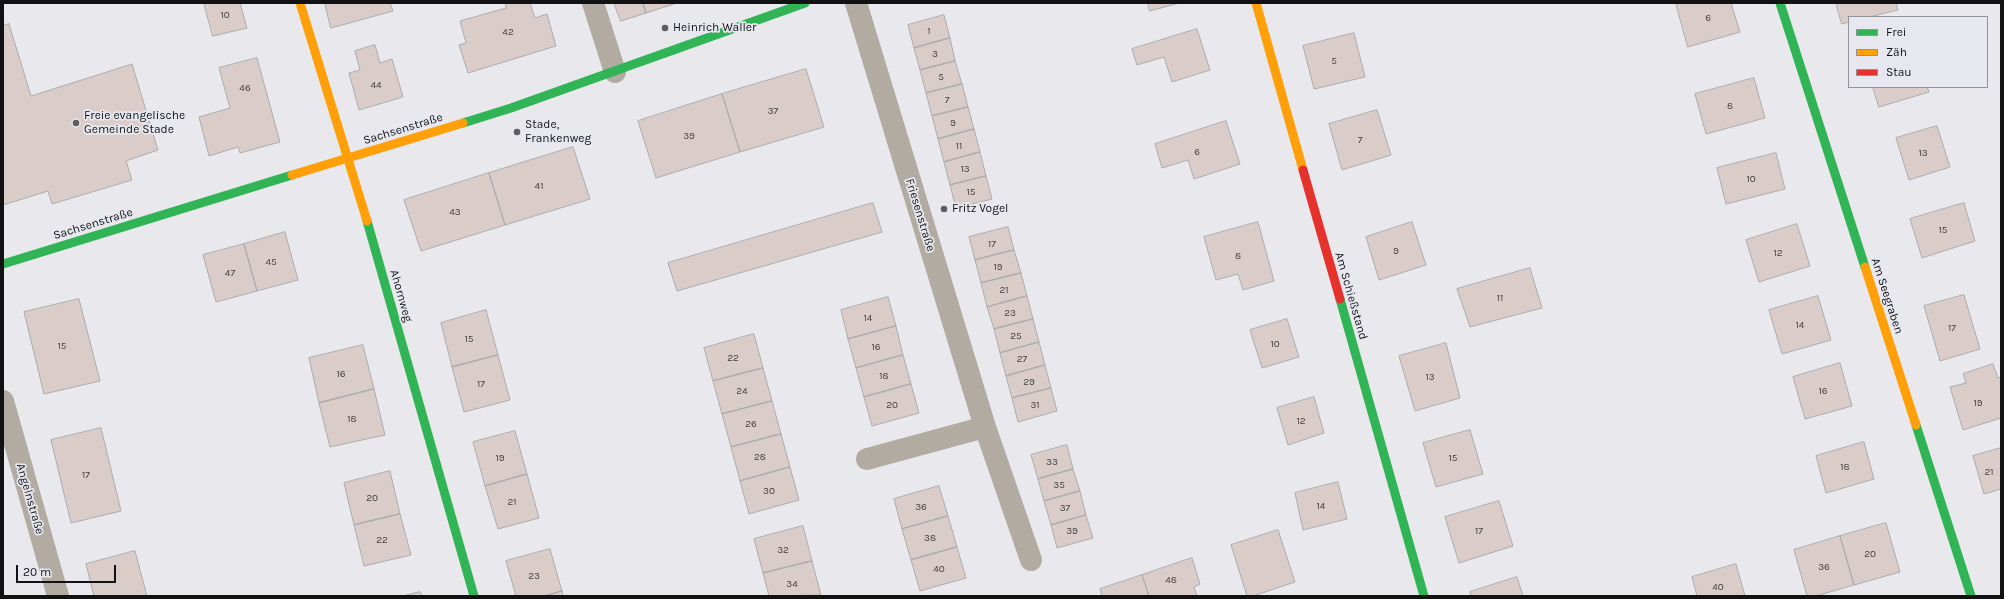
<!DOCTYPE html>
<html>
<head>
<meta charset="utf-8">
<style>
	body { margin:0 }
	#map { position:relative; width:2004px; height:599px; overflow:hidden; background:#e9e9ed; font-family:Karla,sans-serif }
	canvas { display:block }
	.frame { position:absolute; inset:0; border:4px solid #121214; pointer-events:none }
	.legend { position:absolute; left:1848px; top:16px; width:140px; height:72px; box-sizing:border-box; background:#e7e8ef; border:1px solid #929297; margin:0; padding:5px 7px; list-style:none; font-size:12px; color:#121214 }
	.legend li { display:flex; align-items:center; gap:8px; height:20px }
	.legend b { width:20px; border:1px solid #929297 }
	.scale { position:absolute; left:16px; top:565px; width:100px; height:18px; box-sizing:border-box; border:2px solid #121214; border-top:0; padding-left:5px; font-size:12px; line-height:14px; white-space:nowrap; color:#121214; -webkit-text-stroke:3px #e7e8ef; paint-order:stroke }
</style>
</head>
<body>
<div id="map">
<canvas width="2004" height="599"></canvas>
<div class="frame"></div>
<ul class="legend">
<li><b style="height:5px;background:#30b455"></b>Frei</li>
<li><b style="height:5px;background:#ff9f0a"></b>Zäh</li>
<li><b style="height:5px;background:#e5322d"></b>Stau</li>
</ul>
<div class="scale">20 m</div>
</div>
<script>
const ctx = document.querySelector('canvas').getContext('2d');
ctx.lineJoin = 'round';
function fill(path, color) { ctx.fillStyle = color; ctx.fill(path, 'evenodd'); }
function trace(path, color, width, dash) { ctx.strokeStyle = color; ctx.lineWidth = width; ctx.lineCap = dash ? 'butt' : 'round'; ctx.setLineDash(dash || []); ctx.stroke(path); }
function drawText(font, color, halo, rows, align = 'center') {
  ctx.font = font + ' Karla,sans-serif'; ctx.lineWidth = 3.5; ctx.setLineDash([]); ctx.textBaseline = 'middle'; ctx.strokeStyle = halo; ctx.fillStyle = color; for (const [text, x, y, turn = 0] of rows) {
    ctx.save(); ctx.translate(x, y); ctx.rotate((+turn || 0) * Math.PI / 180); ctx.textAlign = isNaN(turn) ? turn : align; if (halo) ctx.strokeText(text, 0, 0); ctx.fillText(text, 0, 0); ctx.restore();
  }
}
const building = new Path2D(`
	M204,3H240L247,28L213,36Z
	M325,3H390L393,11L331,28Z
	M505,3H530L535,18L547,14L556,46L468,73L459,45L466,43L460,21L506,8Z
	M614,3H643L646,13L621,21Z
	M643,3H673L674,4L646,13Z
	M1148,3H1179L1150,11Z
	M1676,3H1731L1740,32L1688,47Z
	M1836,3H1896L1898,10L1869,17H1849V22L1842,24Z
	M944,15L950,38L914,48L908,25Z
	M9,24L31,96L132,64L158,150L126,161L132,180L52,204L48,191L3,205V26Z
	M1197,29L1210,70L1172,82L1164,57L1137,65L1132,49Z
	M1354,33L1365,77L1314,89L1303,46Z
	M950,38L955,61L920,70L914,48Z
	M375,45L380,63L392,59L403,97L359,110L349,73L360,70L355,51Z
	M257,58L280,142L240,153L238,147L209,156L199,117L230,108L219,68Z
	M955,61L962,84L926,93L920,70Z
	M806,69L824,127L740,152L722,94Z
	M1754,78L1765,118L1706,134L1695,94Z
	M962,84L968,107L932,116L926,93Z
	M1873,87H1927L1929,92L1879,107Z
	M722,94L740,152L656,178L638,121Z
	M968,107L974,129L938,139L932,116Z
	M1377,110L1391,155L1342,170L1329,124Z
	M1226,121L1240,164L1194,179L1188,160L1162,168L1155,144Z
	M1937,126L1950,167L1909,180L1896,138Z
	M974,129L980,152L944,162L938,139Z
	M573,147L590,199L505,225L489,173Z
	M980,152L986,176L950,185L944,162Z
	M1776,153L1785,189L1726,204L1717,168Z
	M489,173L505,225L421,251L404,200Z
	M986,176L992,199L956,208L950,185Z
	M873,203L882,232L677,291L668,263Z
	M1964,203L1975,241L1922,258L1910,219Z
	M1258,222L1274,281L1243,290L1238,274L1216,280L1204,237Z
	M1412,222L1426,265L1379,280L1366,237Z
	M1797,224L1810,266L1759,282L1746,240Z
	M1008,227L1014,250L975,260L969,237Z
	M285,232L298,280L257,291L244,244Z
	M244,244L257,291L216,302L203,255Z
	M1014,250L1021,273L981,283L975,260Z
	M1530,268L1542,308L1470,327L1457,289Z
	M1021,273L1027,296L987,307L981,283Z
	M1964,295L1980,349L1940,361L1924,306Z
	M1027,296L1033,319L994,329L987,307Z
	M1818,296L1831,340L1782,354L1769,310Z
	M888,297L896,326L848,339L841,310Z
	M79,299L100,381L44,394L24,312Z
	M486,310L498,355L452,367L441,323Z
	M1033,319L1039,342L1000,353L994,329Z
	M1287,319L1299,357L1262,368L1250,330Z
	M896,326L903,355L856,368L848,339Z
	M754,334L763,368L713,381L704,348Z
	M1039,342L1045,365L1006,376L1000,353Z
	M1446,343L1460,398L1415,411L1399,356Z
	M363,345L374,389L319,403L309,358Z
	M498,355L510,400L464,412L452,367Z
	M903,355L911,384L864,397L856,368Z
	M1840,363L1852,406L1805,419L1793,377Z
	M1993,364L1998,378L2001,377V418L1963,430L1950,387L1966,383L1963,374Z
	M1045,365L1051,388L1012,398L1006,376Z
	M763,368L772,401L722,414L713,381Z
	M911,384L919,413L872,426L864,397Z
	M1051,388L1057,411L1018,422L1012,398Z
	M374,389L385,435L330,447L319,403Z
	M1314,397L1324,433L1288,445L1277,408Z
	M772,401L781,434L731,447L722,414Z
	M101,428L121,511L71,523L51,440Z
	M1470,430L1483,474L1436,487L1423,443Z
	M515,431L527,474L485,486L473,442Z
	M781,434L790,467L740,481L731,447Z
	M1864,442L1874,479L1826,493L1816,456Z
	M1067,445L1073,469L1038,479L1031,455Z
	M2001,448V489L1984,494L1973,456Z
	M790,467L799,500L749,514L740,481Z
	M1073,469L1080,491L1044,501L1038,479Z
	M390,471L400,514L354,525L344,483Z
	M527,474L539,518L498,529L485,486Z
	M1338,482L1347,519L1303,530L1295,493Z
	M939,486L948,516L902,529L894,499Z
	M1080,491L1086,515L1051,525L1044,501Z
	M1499,501L1513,546L1459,563L1445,517Z
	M400,514L411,555L364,566L354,525Z
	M1086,515L1093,538L1057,548L1051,525Z
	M948,516L957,547L911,560L902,529Z
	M1886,523L1900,572L1854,585L1840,536Z
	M803,526L812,561L763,573L754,539Z
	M1278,530L1295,582L1253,596H1247L1231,545Z
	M1840,536L1854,585L1816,596H1807L1794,550Z
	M957,547L966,578L920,591L911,560Z
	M550,549L562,591L544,596H516L506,561Z
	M135,551L147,596H94L86,564Z
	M1192,558L1200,584L1194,587L1197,596H1149L1142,575Z
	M812,561L821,595L769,596L763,573Z
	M1736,564L1745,596H1697L1692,577Z
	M1142,575L1149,596H1102L1100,589Z
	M1517,577L1523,596H1471L1470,592Z
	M562,591L563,596H544Z
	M420,592L422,596H403Z`);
const street = new Path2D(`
	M593,3L615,72
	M856,3L985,427L1031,560
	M3,401L58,596
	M867,459L985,427`);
const fast = new Path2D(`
	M1780,3L1865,267
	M463,123L511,108L805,3
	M367,221L474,596
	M3,264L292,175
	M1340,299L1424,596
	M1916,425L1971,596`);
const slow = new Path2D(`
	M300,3L367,221
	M1256,3L1303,170
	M292,175L463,123
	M1865,267L1916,425`);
const jam = new Path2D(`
	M1303,170L1340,299`);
const markers = [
	[665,28,4,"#5d5d60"],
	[76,123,4,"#5d5d60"],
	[517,132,4,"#5d5d60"],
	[944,209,4,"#5d5d60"]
];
const numberNames = [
	["10",225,15],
	["6",1708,18],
	["1",929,31],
	["42",508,32],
	["3",935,54],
	["5",1334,61],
	["5",941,77],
	["44",376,85],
	["46",245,88],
	["7",947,100],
	["8",1730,106],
	["37",773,111],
	["9",953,123],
	["39",689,136],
	["7",1360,140],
	["11",959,146],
	["6",1197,152],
	["13",1923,153],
	["13",965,169],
	["10",1751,179],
	["41",539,186],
	["15",971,192],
	["43",455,212],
	["15",1943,230],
	["17",992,244],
	["9",1396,251],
	["12",1778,253],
	["8",1238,256],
	["45",271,262],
	["19",998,267],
	["47",230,273],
	["21",1004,290],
	["11",1500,298],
	["23",1010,313],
	["14",868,318],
	["14",1800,325],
	["17",1952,328],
	["25",1016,336],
	["15",469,339],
	["10",1275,344],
	["15",62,346],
	["16",876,347],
	["22",733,358],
	["27",1022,359],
	["16",341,374],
	["18",884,376],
	["13",1430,377],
	["29",1029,382],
	["17",481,384],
	["24",742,391],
	["16",1823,391],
	["19",1978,403],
	["20",892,405],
	["31",1035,405],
	["18",352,419],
	["12",1301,421],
	["26",751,424],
	["28",760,457],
	["19",500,458],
	["15",1453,458],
	["33",1052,462],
	["18",1845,467],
	["21",1989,472],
	["17",86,475],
	["35",1059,485],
	["30",769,491],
	["20",372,498],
	["21",512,502],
	["14",1321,506],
	["36",921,507],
	["37",1065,508],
	["39",1072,531],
	["17",1479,531],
	["38",930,538],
	["22",382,540],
	["32",783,550],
	["20",1870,554],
	["36",1824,567],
	["40",939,569],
	["23",534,576],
	["48",1171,580],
	["34",792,584],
	["40",1718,587]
];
const poiNames = [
	["Heinrich Waller",673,28],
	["Freie evangelische",84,116],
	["Gemeinde Stade",84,130],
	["Stade,",525,125],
	["Frankenweg",525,139],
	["Fritz Vogel",952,209]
];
const streetNames = [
	["Sachsenstraße",403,129,-17],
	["Friesenstraße",920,215,73],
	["Sachsenstraße",93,224,-17],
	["Ahornweg",401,296,74],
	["Am Schießstand",1351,296,74],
	["Am Seegraben",1887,296,72],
	["Angelnstraße",30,499,74]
];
fill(building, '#d9ccc9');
trace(building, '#acabad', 1);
trace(street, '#b2aba1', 22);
trace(fast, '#30b455', 9);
trace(slow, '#ff9f0a', 9);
trace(jam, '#e5322d', 9);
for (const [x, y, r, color] of markers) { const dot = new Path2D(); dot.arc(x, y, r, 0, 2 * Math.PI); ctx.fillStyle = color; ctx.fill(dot); trace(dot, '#e7e8ef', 1.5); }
drawText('10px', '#444041', null, numberNames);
drawText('12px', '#121214', '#e7e8ef', poiNames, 'left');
drawText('12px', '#121214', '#e7e8ef', streetNames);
</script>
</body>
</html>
